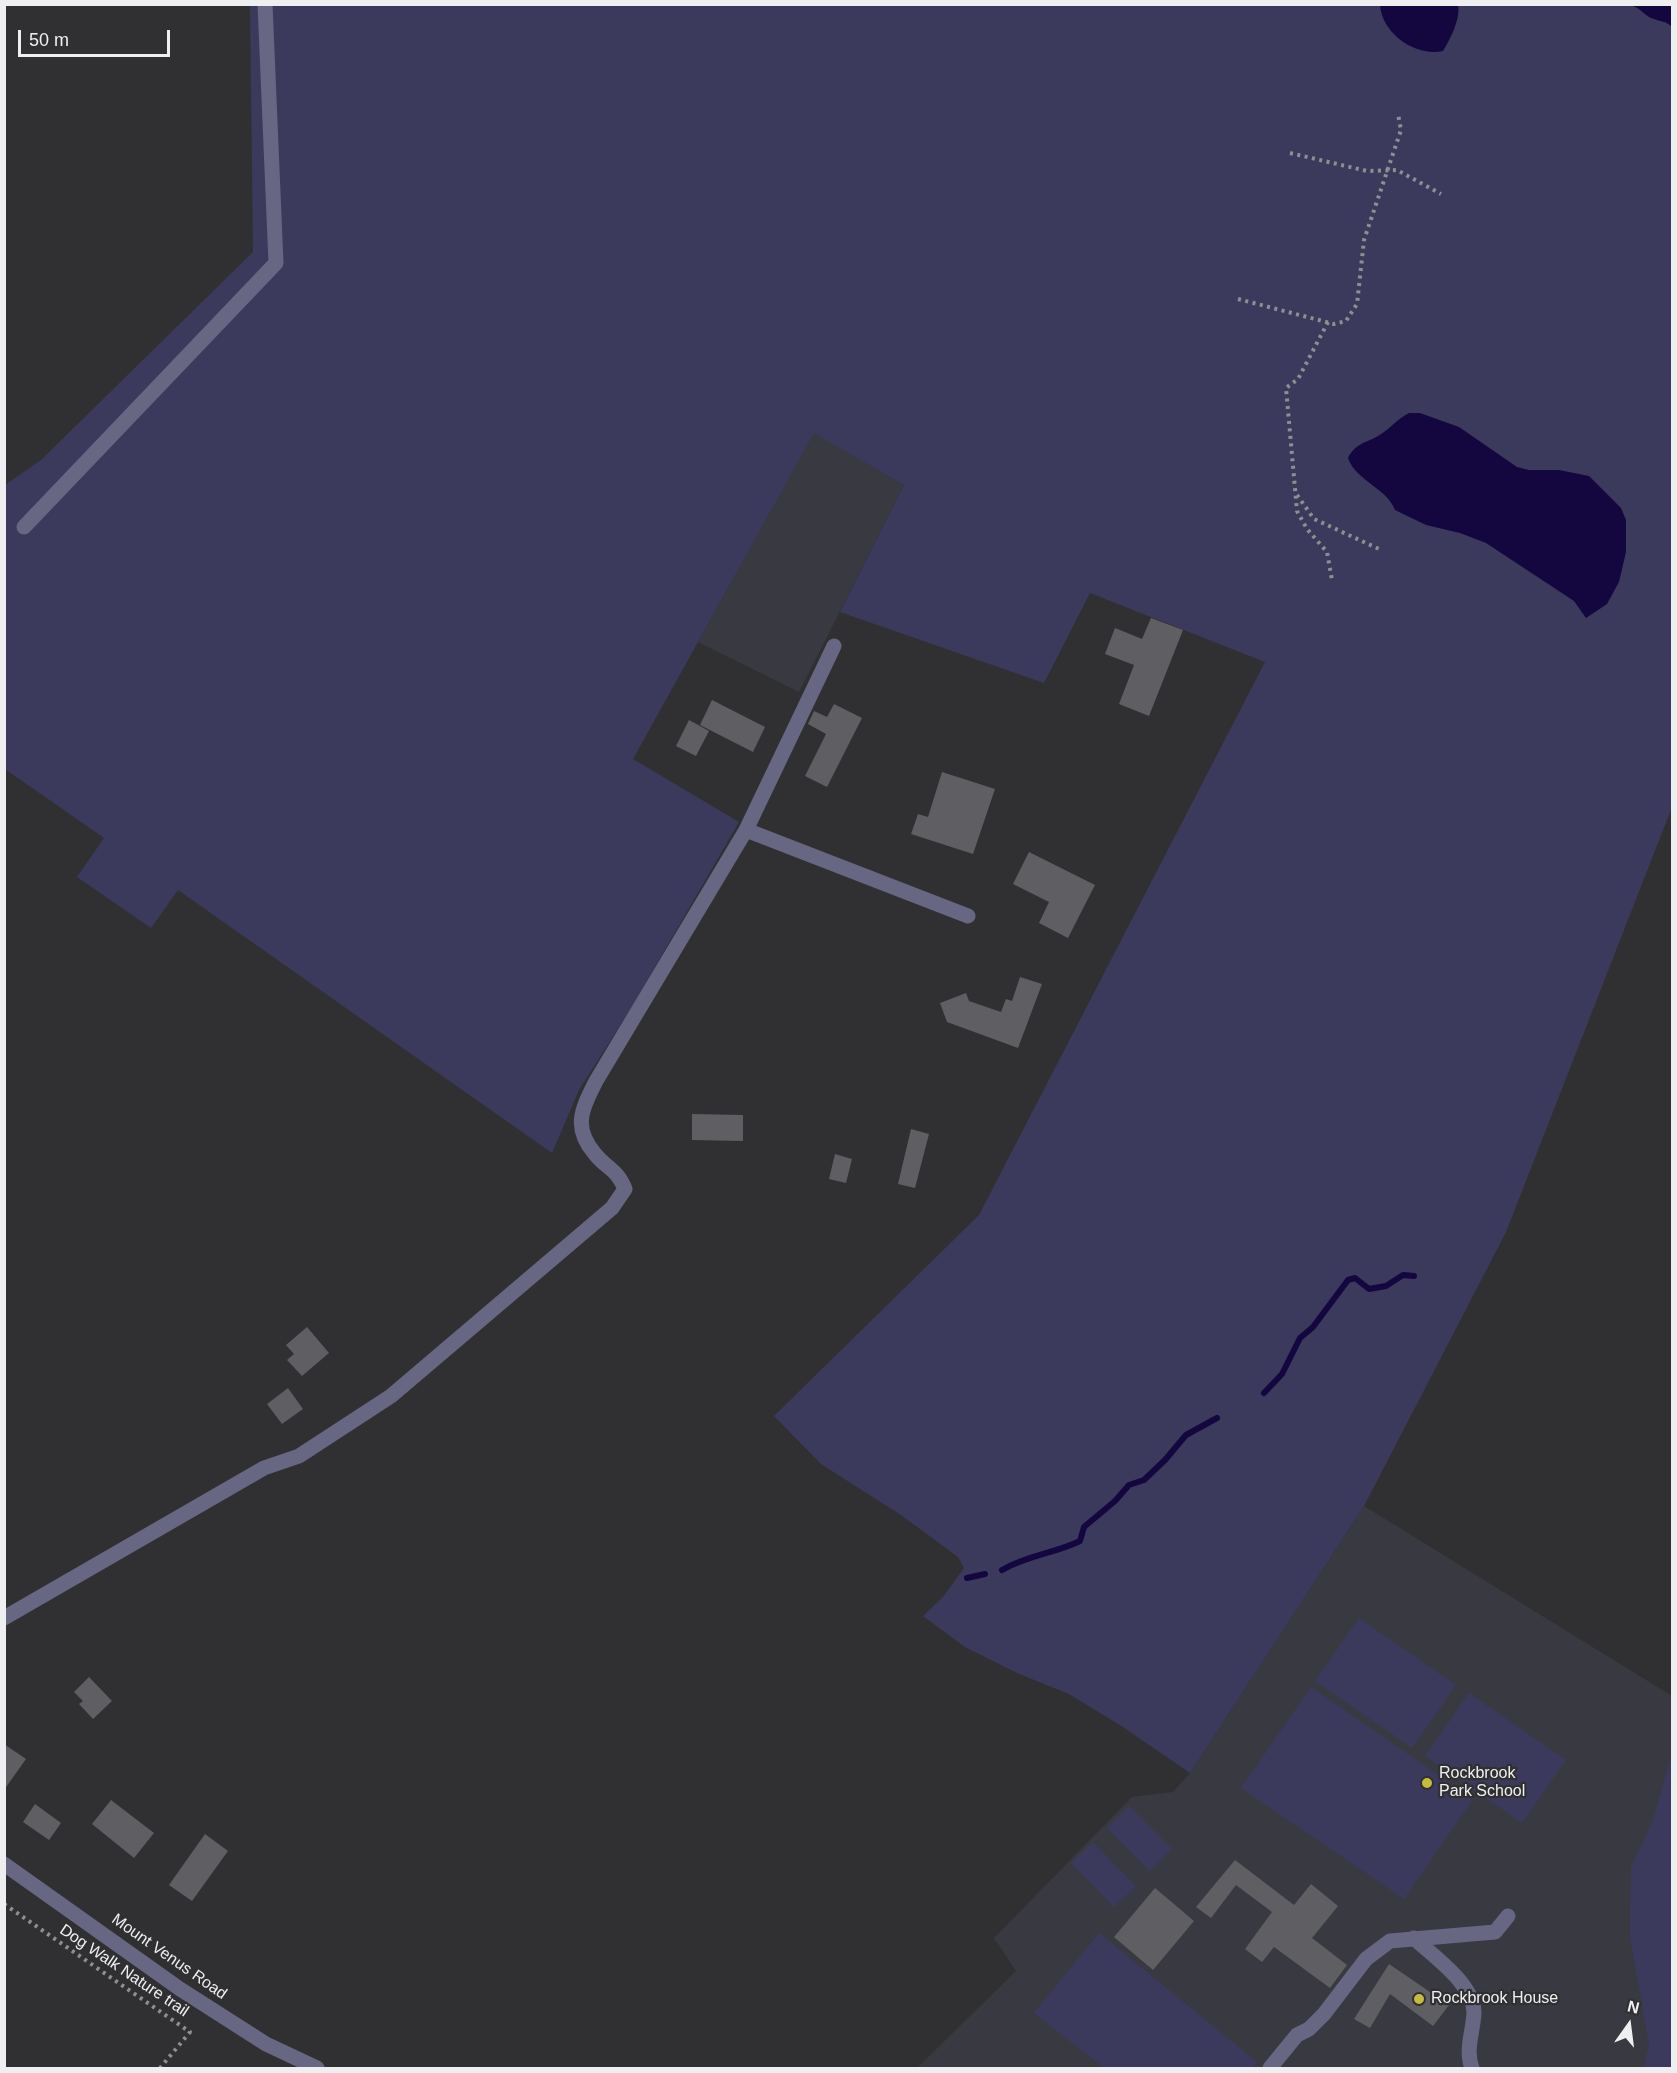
<!DOCTYPE html>
<html>
<head>
<meta charset="utf-8">
<style>
	body { margin:0 }
	#map { position:relative; width:1677px; height:2073px; overflow:hidden; background:#303033; font-family:Helvetica,sans-serif }
	canvas { display:block }
	.frame { position:absolute; inset:0; border:6px solid #efeff1; pointer-events:none }
	.north { position:absolute; left:1599px; top:1995px; width:60px; height:60px; -webkit-text-stroke:4px #303033; paint-order:stroke; rotate:14deg; font-size:16px; font-weight:700; line-height:24px; text-align:center; color:#efeff1 }
	.north::after { content:''; display:block; margin:auto; width:21px; height:27px; background:#efeff1; clip-path:polygon(50% 0,100% 100%,50% 72%,0 100%) }
	.scale { position:absolute; left:18px; top:30px; width:152px; height:27px; box-sizing:border-box; border:3px solid #efeff1; border-top:0; padding-left:8px; font-size:18px; line-height:21px; white-space:nowrap; color:#efeff1; -webkit-text-stroke:4px #303033; paint-order:stroke }
</style>
</head>
<body>
<div id="map">
<canvas width="1677" height="2073"></canvas>
<div class="frame"></div>
<div class="north">N</div>
<div class="scale">50 m</div>
</div>
<script>
const ctx = document.querySelector('canvas').getContext('2d');
ctx.lineJoin = 'round';
function fill(path, color) { ctx.fillStyle = color; ctx.fill(path, 'evenodd'); }
function trace(path, color, width, dash) { ctx.strokeStyle = color; ctx.lineWidth = width; ctx.lineCap = dash ? 'butt' : 'round'; ctx.setLineDash(dash || []); ctx.stroke(path); }
function drawText(font, color, halo, rows, align = 'center') {
  ctx.font = font + ' Helvetica,sans-serif'; ctx.lineWidth = 4.5; ctx.setLineDash([]); ctx.textBaseline = 'middle'; ctx.strokeStyle = halo; ctx.fillStyle = color; for (const [text, x, y, turn = 0] of rows) {
    ctx.save(); ctx.translate(x, y); ctx.rotate((+turn || 0) * Math.PI / 180); ctx.textAlign = isNaN(turn) ? turn : align; if (halo) ctx.strokeText(text, 0, 0); ctx.fillText(text, 0, 0); ctx.restore();
  }
}
const built = new Path2D(`
	M814,432L904,485L799,692L698,642Z
	M1364,1506L1672,1696V2068H917L1016,1971L994,1938L1132,1797L1173,1792L1190,1773Z`);
const green = new Path2D(`
	M250,5H1672V807L1506,1232L1364,1506L1190,1773L1123,1727L1069,1694L1017,1673L965,1647L923,1616L943,1597L964,1568L958,1557L901,1515L821,1464L774,1416L979,1215L1265,662L1090,593L1044,683L840,612L904,485L814,433L633,759L739,822L633,1005L579,1090L552,1153L178,890L151,928L77,877L104,838L5,769V485L41,460L253,252Z
	M1359,1618L1456,1685L1412,1748L1315,1681Z
	M1311,1687L1473,1799L1404,1899L1241,1788Z
	M1469,1693L1566,1760L1522,1823L1425,1756Z
	M1672,1753V2068H1644L1649,2044L1630,1937L1631,1867L1653,1820Z
	M1129,1806L1172,1849L1150,1871L1107,1828Z
	M1093,1842L1136,1886L1114,1907L1071,1863Z
	M1099,1933L1257,2062L1252,2068H1104L1034,2013Z`);
const water = new Path2D(`
	M1380,5H1458C1461,18 1450,40 1443,51C1416,57 1382,34 1380,5Z
	M1628,5H1672V27C1666,21 1662,22 1654,19C1643,16 1642,7 1628,5Z
	M1409,413H1420L1459,427L1517,467L1529,470H1559L1589,476L1621,508L1626,520V552L1619,582L1607,604L1586,618L1574,601L1486,543L1460,533L1426,525L1395,510C1387,488 1356,481 1348,458C1355,444 1365,443 1378,436C1389,430 1397,419 1409,413Z`);
const stream = new Path2D(`
	M1264,1393L1282,1374L1300,1338L1313,1327L1348,1280L1355,1278L1369,1289L1386,1286L1403,1275L1414,1276
	M1002,1570C1028,1555 1053,1554 1080,1541L1084,1527L1115,1501L1129,1485L1144,1480L1165,1460L1186,1435L1217,1418
	M967,1578L985,1574`);
const building = new Path2D(`
	M1151,618L1183,630L1149,716L1119,704L1134,665L1105,654L1115,628L1142,639Z
	M712,700L765,727L753,752L700,725Z
	M834,704L862,718L827,787L805,776L826,734L808,724L814,711L827,717Z
	M689,720L709,731L696,756L676,746Z
	M942,772L995,789L973,854L911,834L918,814L928,817Z
	M1029,852L1095,885L1068,938L1039,923L1049,902L1013,884Z
	M1020,977L1042,984L1018,1048L947,1022L940,1003L966,993L969,1001L1001,1012L1006,999L1012,1001Z
	M692,1114L743,1115V1141L692,1140Z
	M911,1129L929,1134L915,1188L898,1184Z
	M835,1154L852,1159L846,1183L829,1179Z
	M307,1327L329,1353L302,1376L287,1360L294,1354L286,1345Z
	M288,1388L303,1409L282,1424L267,1404Z
	M89,1677L112,1701L93,1719L79,1704L83,1701L74,1692Z
	M4,1744L26,1759L4,1790Z
	M111,1800L154,1833L134,1858L92,1824Z
	M35,1804L61,1823L49,1840L23,1822Z
	M205,1834L228,1851L192,1901L169,1885Z
	M1235,1860L1294,1905L1311,1884L1338,1906L1312,1938L1347,1965L1330,1988L1274,1947L1262,1962L1245,1949L1272,1912L1236,1885L1211,1918L1196,1907Z
	M1155,1888L1194,1921L1153,1970L1114,1937Z
	M1389,1964L1449,2005L1433,2026L1390,1994L1370,2028L1354,2019Z`);
const path = new Path2D(`
	M1290,153L1367,171L1397,170L1441,194
	M1238,299L1334,324L1346,321L1357,304L1364,240L1401,130L1398,114
	M1328,322L1298,379L1286,388L1297,511L1307,529L1327,552L1332,580
	M1297,495L1314,519L1379,549
	M4,1904L190,2032L160,2068`);
const minor = new Path2D(`
	M24,527L276,263L265,4
	M746,830L968,916
	M4,1618L264,1468L299,1456L391,1396L612,1208L625,1189C617,1169 607,1169 595,1154C572,1127 582,1109 596,1081L746,830L834,646
	M4,1864L180,1989L266,2044L317,2068
	M1414,1938C1434,1957 1474,1984 1474,2013C1473,2032 1465,2050 1472,2068
	M1270,2068L1297,2035L1309,2029L1324,2014L1366,1959L1390,1941L1495,1932L1508,1916`);
const markers = [
	[1427,1783,6,"#c7bb3c"],
	[1419,1999,6,"#c7bb3c"]
];
const poiNames = [
	["Rockbrook",1439,1774],
	["Park School",1439,1792],
	["Rockbrook House",1431,1999]
];
const streetNames = [
	["Mount Venus Road",169,1957,35],
	["Dog Walk Nature trail",124,1971,34]
];
fill(built, '#393942');
fill(green, '#3b3a5d');
fill(water, '#14063f');
trace(stream, '#14063f', 6);
fill(building, '#5f5f63');
trace(path, '#8f8f91', 4, [3, 4.5]);
trace(minor, '#676784', 15);
for (const [x, y, r, color] of markers) { const dot = new Path2D(); dot.arc(x, y, r, 0, 2 * Math.PI); ctx.fillStyle = color; ctx.fill(dot); trace(dot, '#303033', 2); }
drawText('16px', '#efeff1', '#303033', poiNames, 'left');
drawText('16px', '#efeff1', '#303033', streetNames);
</script>
</body>
</html>
